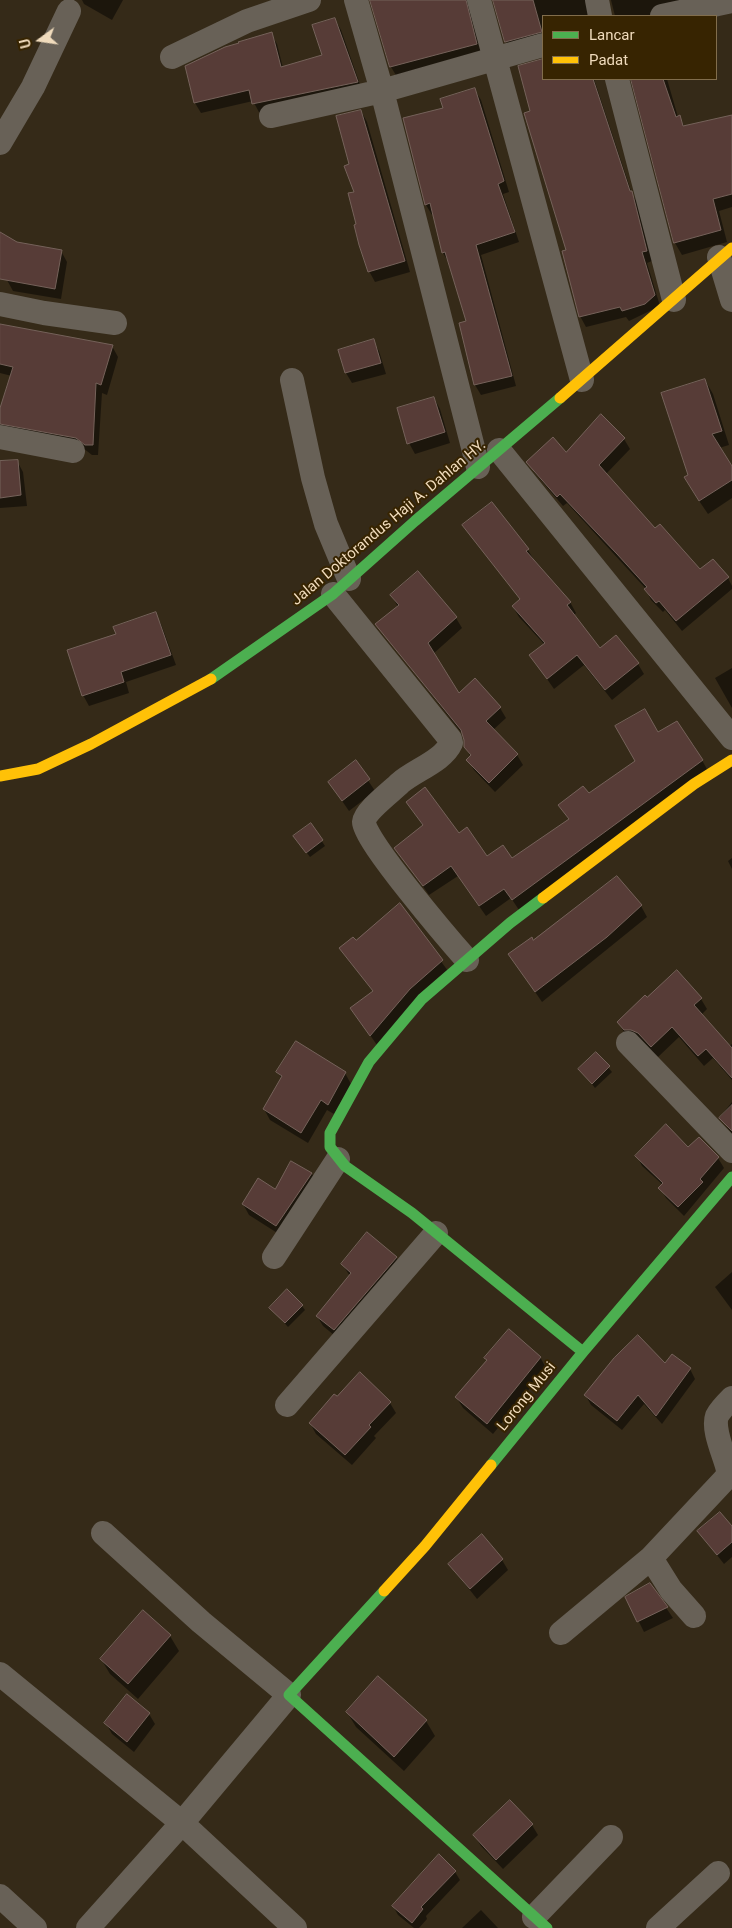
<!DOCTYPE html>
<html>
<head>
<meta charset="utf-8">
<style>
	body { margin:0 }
	#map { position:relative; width:732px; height:1928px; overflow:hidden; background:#352a18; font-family:Roboto,sans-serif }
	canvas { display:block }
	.legend { position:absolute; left:542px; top:15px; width:175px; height:65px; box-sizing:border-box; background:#372401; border:1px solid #816d4c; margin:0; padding:6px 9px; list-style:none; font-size:15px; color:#f0dbbc }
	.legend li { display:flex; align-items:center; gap:10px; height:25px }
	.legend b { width:25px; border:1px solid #816d4c }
	.north { position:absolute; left:15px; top:15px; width:50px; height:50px; -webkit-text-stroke:4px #372401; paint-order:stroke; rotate:256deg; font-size:14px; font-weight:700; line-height:20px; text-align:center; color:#f0dbbc }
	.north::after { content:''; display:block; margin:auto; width:18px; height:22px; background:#f0dbbc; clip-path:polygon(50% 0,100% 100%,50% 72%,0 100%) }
</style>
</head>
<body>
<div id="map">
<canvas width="732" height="1928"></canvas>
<ul class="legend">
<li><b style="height:6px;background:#4caf50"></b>Lancar</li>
<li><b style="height:6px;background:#ffc107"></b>Padat</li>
</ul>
<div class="north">U</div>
</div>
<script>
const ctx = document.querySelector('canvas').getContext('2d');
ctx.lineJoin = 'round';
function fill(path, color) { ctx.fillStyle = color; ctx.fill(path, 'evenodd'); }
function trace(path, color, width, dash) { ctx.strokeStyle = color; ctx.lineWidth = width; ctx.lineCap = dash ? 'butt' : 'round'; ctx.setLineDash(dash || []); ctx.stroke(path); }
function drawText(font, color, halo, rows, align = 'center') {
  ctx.font = font + ' Roboto,sans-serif'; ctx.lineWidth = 4; ctx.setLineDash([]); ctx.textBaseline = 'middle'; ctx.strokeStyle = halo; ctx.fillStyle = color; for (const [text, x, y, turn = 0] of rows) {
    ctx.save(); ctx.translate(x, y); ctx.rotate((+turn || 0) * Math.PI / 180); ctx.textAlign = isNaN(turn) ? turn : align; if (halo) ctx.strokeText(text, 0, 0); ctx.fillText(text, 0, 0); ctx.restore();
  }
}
const shadow = new Path2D(`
	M82,0H123L112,20L84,4Z
	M372,0H477L482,54L397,77L391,67Z
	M494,0H594L590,16H543V42L512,52L506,41Z
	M611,0H696L660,16H615Z
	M335,19L341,30L363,93L260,114L253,101L201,113L195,103L271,34L277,44L283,68L323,56Z
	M543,60V79H594L632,194L637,202L652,261L647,263L660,306L629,321L626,317L586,327L580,316L567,250L520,67Z
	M631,79H667L678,117L685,127L732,134V207L719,211L727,242L682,255L675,243Z
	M475,90L481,100L509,192L503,194L519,242L481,255L516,386L481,395L475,385L460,324L468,322L449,263L443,253L434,214L432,215L426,205L405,119L445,109Z
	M361,111L367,122L410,272L375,282L369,271L358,225L356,192L350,165Z
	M61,251L67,262L61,299L13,291L7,280Z
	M0,327L112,346L118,357L107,395L102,393L98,455H92L83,448L0,428V412L12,376L0,373Z
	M373,341L379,351L386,374L352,383L346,373L340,351Z
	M705,380L713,394L729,445L719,448L732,468V498L708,514L693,492L689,475Z
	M434,398L440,409L450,443L415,454L409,443Z
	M624,439L630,449L606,474L655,530L700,571L728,578L732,586V589L682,631L665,610L663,612L651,600L646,589L567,503L563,506L534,472L528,462Z
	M17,461L23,472L27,506L0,508V463Z
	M464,526L528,550L534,560L570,602L576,613L573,616L599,650L638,664L644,674L612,700L584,665L554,689L531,656L545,645L519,617L513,607L521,600Z
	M417,573L456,618L462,628L433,654L459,695L500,708L506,718L493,730L517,755L523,765L495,792L474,770L468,760L471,757L465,747L464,736L377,625L398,607L392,596Z
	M155,614L161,624L176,665L126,682L129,693L89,706L83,695L117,635Z
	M732,668V708L715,678Z
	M658,734L690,746L693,744L708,771L519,910L511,898L486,916L458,876L429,895L396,848L423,826L407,802L459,834L487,858L512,860L569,820L560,805L589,795L636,762Z
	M356,762L375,791L349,811L329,782Z
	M311,825L325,846L310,857L298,841Z
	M732,858V869L728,861Z
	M641,906L647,917L542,1002L516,964L533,941Z
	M421,934L448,971L377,1045L358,1018L374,992L340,949L356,942Z
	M647,999H701L707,1009L701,1015L729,1046L732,1044V1080L713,1058L704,1066L679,1037L658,1057L624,1032L618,1022Z
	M596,1053L612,1072L595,1088L580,1069Z
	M278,1072L345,1073L351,1084L334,1114L327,1110L308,1143L270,1120L264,1109L282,1079Z
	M732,1102V1134L720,1117Z
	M699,1138L718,1158L724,1168L684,1216L666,1198L660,1188L663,1185L642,1166L637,1156L688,1149Z
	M292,1162L312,1174L318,1184L282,1236L249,1215L243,1204L276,1191Z
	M396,1257L402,1268L340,1340L323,1326L317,1316L350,1276L342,1264Z
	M732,1272V1310L715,1287Z
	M302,1306L305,1310L288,1327L271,1308Z
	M540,1357L546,1368L493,1434L463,1408L456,1397L487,1361L485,1358Z
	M666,1365L690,1369L695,1379L662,1424L644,1404L622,1430L591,1405L586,1396Z
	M390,1403L396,1413L374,1436L376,1438L352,1465L316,1434L310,1423Z
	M732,1528V1557L724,1564L699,1532Z
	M502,1560L508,1570L477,1599L450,1565Z
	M650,1584L673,1618L644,1632L627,1598Z
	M143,1612L170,1636L179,1651L138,1699L110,1674L101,1659Z
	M347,1712L426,1721L435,1736L404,1771L356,1727Z
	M149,1714L155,1724L134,1752L112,1734L106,1723Z
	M510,1801L532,1825L538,1835L503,1869L481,1846L474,1835Z
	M455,1872L460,1880L426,1916L427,1919L419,1928H414L398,1915L393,1906Z
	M481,1910L498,1928H462Z`);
const building = new Path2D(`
	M370,0H466L477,44L390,67Z
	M493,0H533L542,32L505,42Z
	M335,18L358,82L252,104L249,90L194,103L185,66L225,47L239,43L238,42L272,32L281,67L322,55L312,25Z
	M543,59V79H593L630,191H632L647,251L642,252L655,295L645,304L622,311L620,307L579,317L562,251L566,250L524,113L530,111L518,66Z
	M631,79H663L676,117L680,115L683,126L732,115V194L713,199L721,230L674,243Z
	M475,88L504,181L498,184L515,232L476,245L512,376L474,385L459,323L466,321L445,252L442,253L430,203L425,205L403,118L443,108L440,99Z
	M361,110L405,261L368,272L359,245L354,225L356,224L348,193L354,192L344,166L349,164L336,116Z
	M0,232L17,242L62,250L55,289L0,279Z
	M0,324L113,345L101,385L96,383L93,445H85L76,438L0,424V408L13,367L0,364Z
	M374,339L381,363L345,373L338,350Z
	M705,379L722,431L712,434L732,466V480L699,501L684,477L688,475L661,393Z
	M434,397L445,432L407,444L397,408Z
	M601,414L625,438L599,465L655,528L660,524L700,569L713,559L729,577L676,621L659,601L656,603L644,589L647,587L617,554L560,494L557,497L526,462L553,437L566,452Z
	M18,460L21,495L0,498V461Z
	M492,502L529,549L526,551L571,602L567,605L600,648L616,635L639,663L605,690L577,655L547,679L529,655L545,643L512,606L520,599L462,525Z
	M418,571L457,617L428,643L459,693L475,678L501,707L486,721L518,754L489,783L466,760L471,755L464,747V740L461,730L375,624L399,605L390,595Z
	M156,612L171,655L121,672L124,682L82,696L67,650L116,634L113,627Z
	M645,709L658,732L677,721L703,760L512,900L504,889L479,906L451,866L423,886L394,848L423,825L406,802L425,787L459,833L467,827L487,856L503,845L512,858L569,819L558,805L583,786L589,793L635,761L615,726Z
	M356,760L370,779L342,801L328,782Z
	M311,823L323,840L306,853L293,836Z
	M617,876L642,905L607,937L535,992L508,954L532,937L533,940Z
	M400,903L443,960L410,989L370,1036L350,1008L373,991L339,948L353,937L356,940Z
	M677,970L702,998L694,1005L732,1048V1078L706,1049L698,1056L672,1027L651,1047L638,1033L631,1030H624L617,1022L645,995L647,997Z
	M296,1041L346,1072L328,1105L321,1100L301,1133L263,1109L282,1076L276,1072Z
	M596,1052L610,1066L592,1084L578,1069Z
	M732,1105V1131L719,1118Z
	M666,1124L688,1147L699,1137L719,1157L700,1179L703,1182L678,1207L658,1188L663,1183L635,1156Z
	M291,1161L312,1173L276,1226L242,1204L258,1178L275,1189Z
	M367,1232L397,1257L334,1330L316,1316L351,1273L341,1264Z
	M287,1289L303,1305L285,1323L269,1308Z
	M509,1329L541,1357L487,1424L455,1397L487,1360L484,1358Z
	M638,1335L665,1363L672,1354L691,1368L656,1416L638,1395L617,1421L584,1395L614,1358Z
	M360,1372L391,1402L369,1425L371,1427L345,1455L309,1423L334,1394L337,1396Z
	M720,1512L732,1526V1542L717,1555L697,1531Z
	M482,1534L503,1559L470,1589L448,1564Z
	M650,1583L668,1607L637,1622L625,1597Z
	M143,1610L171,1635L128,1684L100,1659Z
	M378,1676L427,1720L394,1757L346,1712Z
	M127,1694L150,1713L127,1742L104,1723Z
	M510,1800L533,1824L496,1860L473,1835Z
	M439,1854L456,1871L421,1907L423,1909L412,1923L392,1906Z`);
const street = new Path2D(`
	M356,0L382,91L478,467
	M479,0L582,380
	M597,0L600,16
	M662,16L732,1
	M172,57L247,21L309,0
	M617,79L674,300
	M271,116L382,91L543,45
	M0,143L33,87L69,11
	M719,257L732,300
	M0,304L44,313L115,323
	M292,380L313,478L326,524L349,579
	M0,437L73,451
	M499,450L732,738
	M333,594L450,739L451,743C443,761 415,770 400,783C392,791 365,811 364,822C363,839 451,942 467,960
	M628,1043L732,1151
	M274,1257L338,1159
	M287,1405L436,1233
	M103,1533L201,1622L289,1695L182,1823L295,1928
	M651,1558L671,1590L694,1616
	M561,1633L651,1558L727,1477L728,1470C725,1456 712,1430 717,1416C720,1410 727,1403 732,1398
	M0,1674L182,1823L88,1928
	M0,1896L35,1928
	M534,1917L611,1837
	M658,1928L718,1873`);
const fast = new Path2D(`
	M211,679L333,594L415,521L560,398
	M543,898L510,923L422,999L369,1062L330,1133V1147L345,1166L412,1213L583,1352
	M491,1465L583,1352L732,1177
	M384,1591L289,1695L547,1928`);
const slow = new Path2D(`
	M560,398L732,248
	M0,776L38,769L91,744L211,679
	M543,898L694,784L732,760
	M384,1591L425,1546L491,1465`);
const streetNames = [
	["Jalan Doktorandus Haji A. Dahlan HY.",389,523,-40],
	["Lorong Musi",527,1397,-51]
];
fill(shadow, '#0007');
fill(building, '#573c37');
trace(building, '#75625a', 1);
trace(street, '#686157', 24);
trace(fast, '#4caf50', 11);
trace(slow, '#ffc107', 11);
drawText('15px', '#f0dbbc', '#372401', streetNames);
</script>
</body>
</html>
